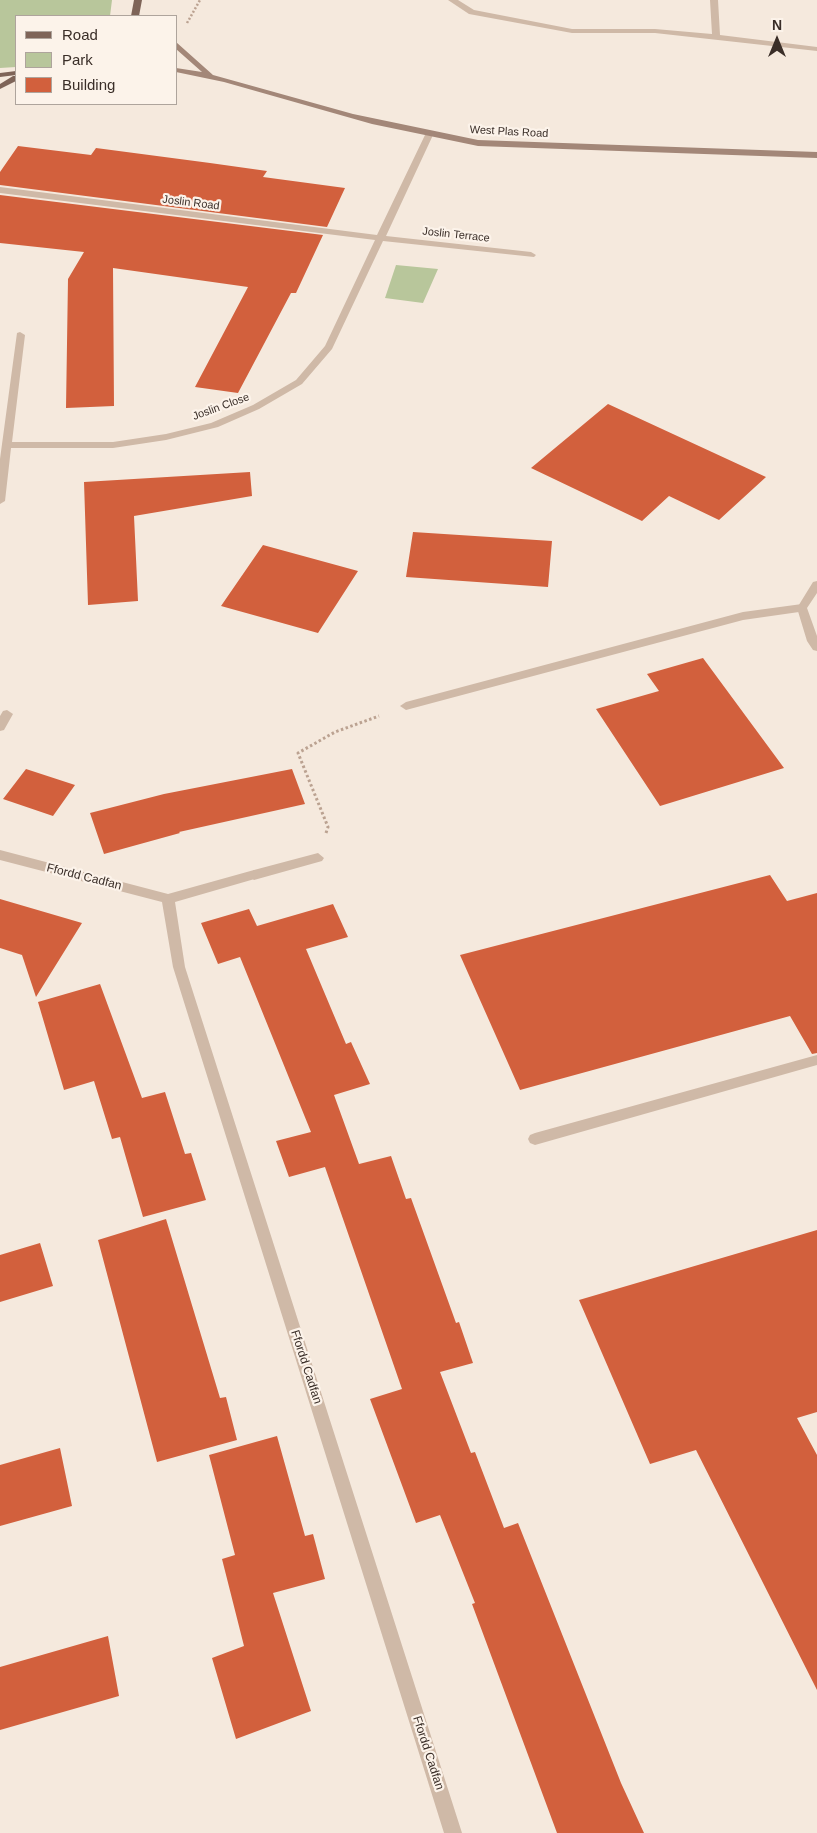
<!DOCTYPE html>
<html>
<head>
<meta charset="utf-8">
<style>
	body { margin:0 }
	#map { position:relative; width:817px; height:1833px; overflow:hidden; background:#f5e9dd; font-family:Helvetica,sans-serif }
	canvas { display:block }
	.legend { position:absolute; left:15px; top:15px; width:162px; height:90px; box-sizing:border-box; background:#fcf3ea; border:1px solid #aea49c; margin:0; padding:6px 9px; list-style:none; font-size:15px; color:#3a2e28 }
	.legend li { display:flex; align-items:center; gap:10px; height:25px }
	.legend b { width:25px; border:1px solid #aea49c }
	.north { position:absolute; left:752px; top:15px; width:50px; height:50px; -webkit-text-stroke:4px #fcf3ea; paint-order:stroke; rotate:0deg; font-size:14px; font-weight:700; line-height:20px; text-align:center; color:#3a2e28 }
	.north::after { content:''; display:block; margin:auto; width:18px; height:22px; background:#3a2e28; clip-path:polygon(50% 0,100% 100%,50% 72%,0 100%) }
</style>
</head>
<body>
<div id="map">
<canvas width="817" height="1833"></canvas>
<ul class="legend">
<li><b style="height:6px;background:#7e6458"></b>Road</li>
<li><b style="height:14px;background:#b8c69b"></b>Park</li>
<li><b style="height:14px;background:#d2603d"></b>Building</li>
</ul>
<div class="north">N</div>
</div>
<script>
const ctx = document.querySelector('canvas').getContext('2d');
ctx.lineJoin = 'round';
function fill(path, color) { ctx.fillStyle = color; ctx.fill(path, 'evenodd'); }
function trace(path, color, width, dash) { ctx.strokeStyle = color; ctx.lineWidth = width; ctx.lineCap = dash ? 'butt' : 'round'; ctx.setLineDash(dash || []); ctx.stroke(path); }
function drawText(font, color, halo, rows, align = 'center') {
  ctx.font = font + ' Helvetica,sans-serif'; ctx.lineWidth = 4.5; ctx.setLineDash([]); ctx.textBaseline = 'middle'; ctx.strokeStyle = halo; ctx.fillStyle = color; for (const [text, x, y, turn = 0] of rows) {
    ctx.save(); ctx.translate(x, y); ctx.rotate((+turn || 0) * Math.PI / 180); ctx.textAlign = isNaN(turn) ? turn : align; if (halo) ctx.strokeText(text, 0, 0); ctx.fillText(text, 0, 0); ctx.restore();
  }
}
const green = new Path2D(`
	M0,0H112L110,16H16V67L0,68Z
	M396,265L438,269L423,303L385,298Z`);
const building = new Path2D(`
	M18,146L91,155L96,148L210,163L267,171L263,177L345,188L327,227L0,185V172Z
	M0,195L323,235L296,293H291L238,393L195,387L248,287L113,268L114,406L66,408L68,279L84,252L0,243Z
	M608,404L766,477L719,520L669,496L642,521L531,468Z
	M250,472L252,496L134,516L138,601L88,605L84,482Z
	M413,532L552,541L548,587L406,577Z
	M263,545L358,571L318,633L221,606Z
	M703,658L784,768L660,806L596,709L659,691L647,674Z
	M26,769L75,785L53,816L3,799Z
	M292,769L305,804L179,832L180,833L104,854L90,813L164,794Z
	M770,875L787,901L817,893V1053L812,1054L790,1016L520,1090L460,955Z
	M0,899L82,923L36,997L22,955L0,948Z
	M333,904L348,937L306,949L346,1044L351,1042L370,1084L334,1095L359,1164L391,1156L406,1199L411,1198L456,1323L459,1322L473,1363L440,1372L471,1453L475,1452L504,1528L518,1523L621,1783L644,1833H557L472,1604L475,1603L440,1515L416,1523L370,1399L402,1389L325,1167L289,1177L276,1141L311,1132L240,957L218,964L201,923L249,909L257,926Z
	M100,984L142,1098L165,1092L185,1154L191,1153L206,1200L143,1217L120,1137L112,1139L94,1081L64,1090L38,1002Z
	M166,1219L220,1398L226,1397L237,1440L157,1462L98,1240Z
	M817,1230V1412L797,1418L817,1455V1690L696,1450L650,1464L579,1300Z
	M40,1243L53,1286L0,1302V1255Z
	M277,1436L305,1536L313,1534L325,1579L273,1593L311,1711L236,1739L212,1658L244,1646L222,1559L235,1555L209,1455Z
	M60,1448L72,1506L0,1526V1465Z
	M108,1636L119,1696L0,1730V1667Z`);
const pathFar1 = new Path2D(`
	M187,23L200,0`);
const path = new Path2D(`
	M326,833L328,827L298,753L335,732L379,716`);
const lane = new Path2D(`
	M802,604L806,605L807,608L806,611L743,620L406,710L400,706L406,702L743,612Z
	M7,710L13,714L4,730L0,731V716L3,711Z
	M318,853L324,858L322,861L254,880L248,875L254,870Z
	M817,1055V1065L535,1145L530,1143L528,1139L530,1135L535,1133Z`);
const street = new Path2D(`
	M448,0H458L474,10L572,29H655L712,34L710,0H718L720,35L817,47V51L655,33H572L469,14Z
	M429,132L433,135L386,236L531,252L536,255L534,257L383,241L332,349L302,384L259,409L218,427L166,440L113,448H11L5,501L0,504V459L17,333L20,332L25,335L12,442H113L166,434L211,423L253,405L296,380L325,346L375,240L0,193V187L377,235L425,135Z
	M817,581V593L807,608L817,636V651L813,650L807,641L797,608L813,582Z
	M0,850L168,894L254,870L260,875L258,878L175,902L185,967L462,1833H444L173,967L162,902L0,860Z`);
const secondary = new Path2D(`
	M176,42L213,75L353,114L478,140L817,152V158L478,146L372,124L224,82L176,72V68L202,72L176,49Z`);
const primary = new Path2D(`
	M134,0H142L139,16H131Z
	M16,71V75L0,77V73Z
	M13,76H16V81L0,89V84Z`);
const farStreetnames = [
	["West Plas Road",509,132,3],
	["Joslin Road",191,203,7],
	["Joslin Terrace",456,235,6],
	["Joslin Close",221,407,-20]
];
const streetNames = [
	["Ffordd Cadfan",84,877,14],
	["Ffordd Cadfan",306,1367,72],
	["Ffordd Cadfan",428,1753,72]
];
fill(green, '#b8c69b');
fill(building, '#d2603d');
trace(pathFar1, '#bba291', 2.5, [2, 2]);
trace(path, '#bba291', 3, [2.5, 2.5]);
fill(lane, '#cfb9a7');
fill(street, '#cfb9a7');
fill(secondary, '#a38778');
fill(primary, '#7e6458');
drawText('11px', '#3a2e28', '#fcf3ea', farStreetnames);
drawText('12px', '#3a2e28', '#fcf3ea', streetNames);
</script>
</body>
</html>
